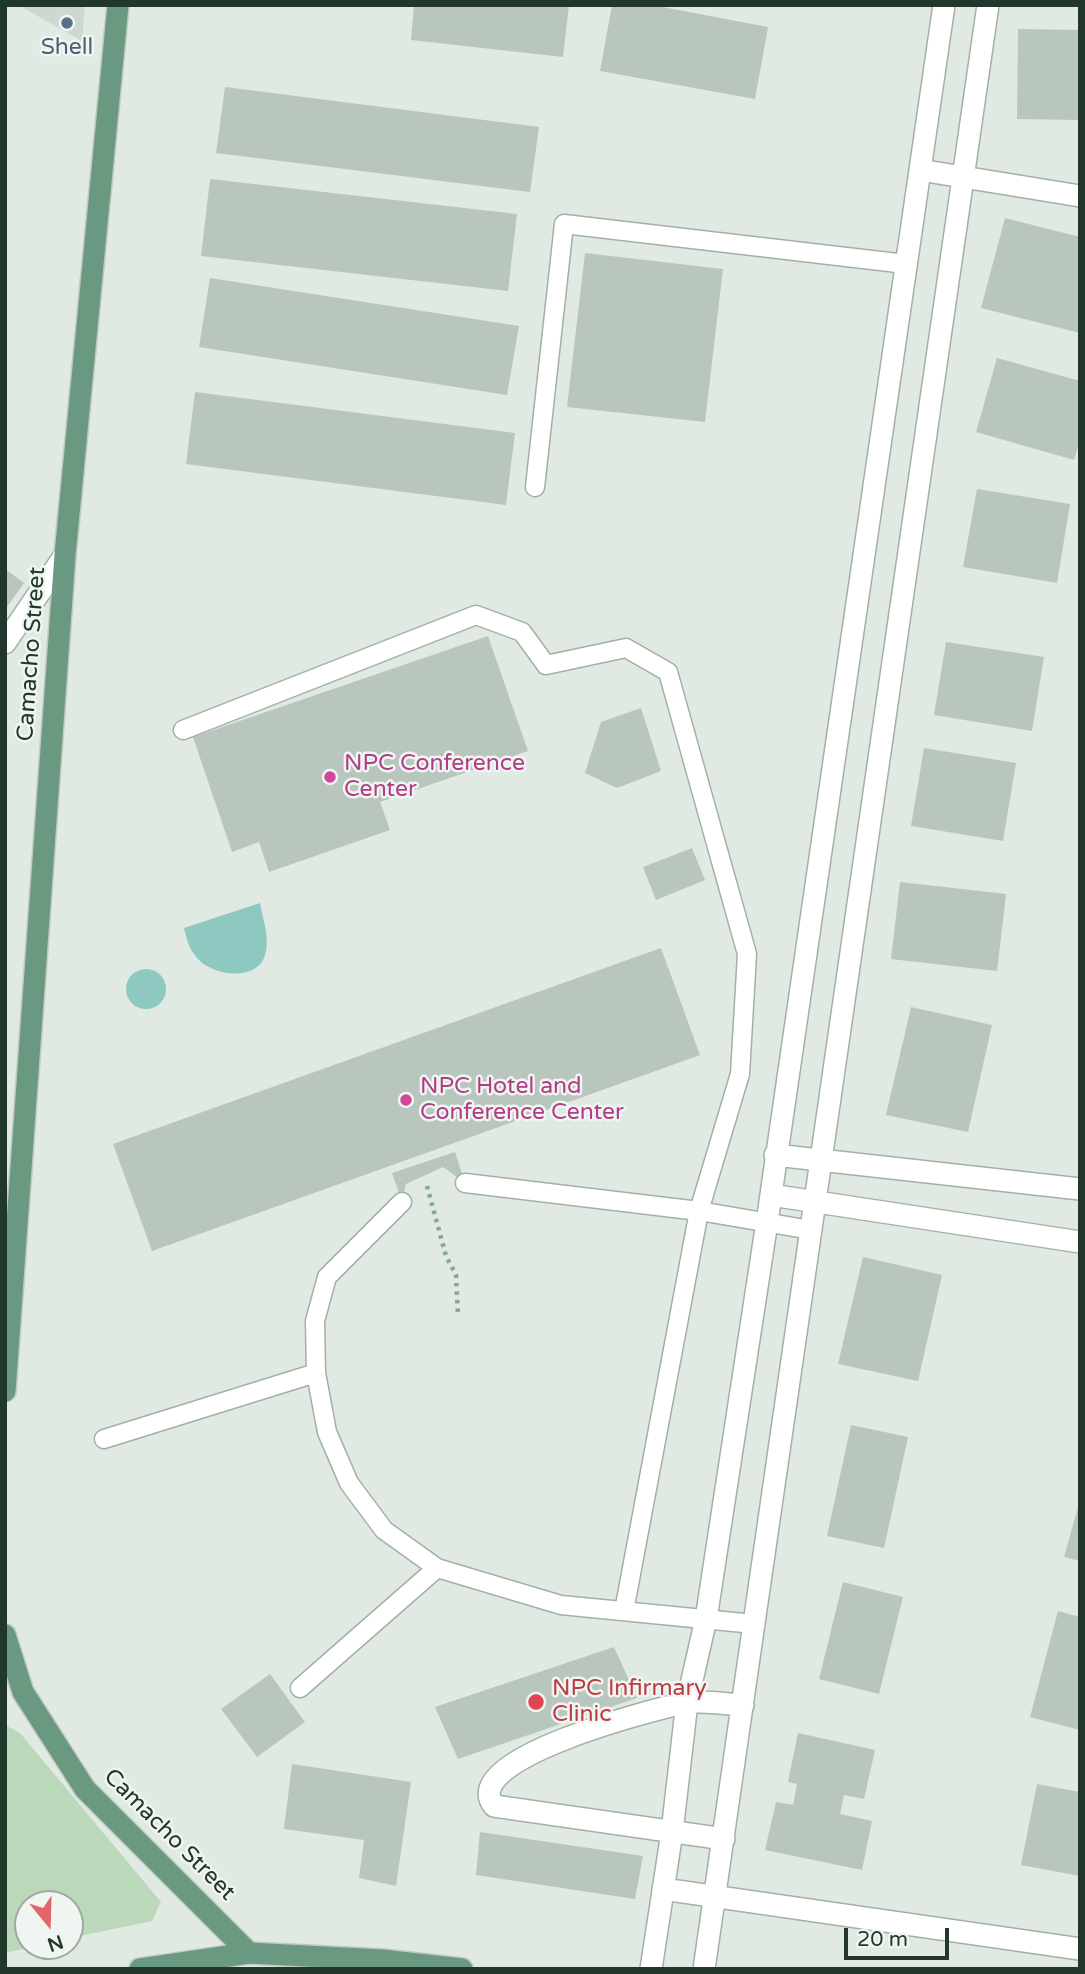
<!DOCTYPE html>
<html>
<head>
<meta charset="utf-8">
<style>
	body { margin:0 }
	#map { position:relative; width:1085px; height:1974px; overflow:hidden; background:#e0e9e2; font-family:"Varela Round",sans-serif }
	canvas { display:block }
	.frame { position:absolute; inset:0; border:7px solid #22372c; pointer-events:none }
	.north { position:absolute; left:14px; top:1890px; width:70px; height:70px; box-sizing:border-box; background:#eff6f1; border:2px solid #9daaa2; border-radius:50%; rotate:161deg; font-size:19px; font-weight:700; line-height:28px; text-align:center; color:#22372c }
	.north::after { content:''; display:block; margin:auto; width:24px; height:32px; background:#e16569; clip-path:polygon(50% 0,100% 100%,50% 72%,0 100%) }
	.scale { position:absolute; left:844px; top:1928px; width:105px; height:32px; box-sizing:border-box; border:4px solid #22372c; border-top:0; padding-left:9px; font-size:21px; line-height:24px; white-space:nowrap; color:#22372c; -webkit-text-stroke:5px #eff6f1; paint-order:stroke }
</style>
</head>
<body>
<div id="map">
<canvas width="1085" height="1974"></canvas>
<div class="frame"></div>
<div class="north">N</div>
<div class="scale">20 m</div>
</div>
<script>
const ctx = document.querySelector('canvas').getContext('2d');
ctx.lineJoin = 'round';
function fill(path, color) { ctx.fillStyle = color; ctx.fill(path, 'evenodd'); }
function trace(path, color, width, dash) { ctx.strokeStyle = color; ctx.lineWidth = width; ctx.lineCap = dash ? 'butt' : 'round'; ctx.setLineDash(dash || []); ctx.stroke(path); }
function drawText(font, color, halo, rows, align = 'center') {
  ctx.font = font + ' "Varela Round",sans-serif'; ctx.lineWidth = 5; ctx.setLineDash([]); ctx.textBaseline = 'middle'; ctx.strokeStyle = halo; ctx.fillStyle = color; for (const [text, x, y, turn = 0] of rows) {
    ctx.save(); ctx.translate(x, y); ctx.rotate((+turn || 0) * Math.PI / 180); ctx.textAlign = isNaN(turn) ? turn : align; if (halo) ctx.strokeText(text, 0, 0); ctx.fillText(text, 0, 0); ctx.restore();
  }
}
const built = new Path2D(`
	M18,5H85L82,41Z`);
const green = new Path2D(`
	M5,1725L20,1733L161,1902L152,1921L70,1938V1904H28V1946H36L5,1953Z`);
const water = new Path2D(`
	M260,903C263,920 271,941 264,958C254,981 216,975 201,962C190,952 187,941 184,928Z
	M126 989a20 20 0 1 1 40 0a20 20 0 1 1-40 0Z`);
const building = new Path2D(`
	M414,5H569L563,57L411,40Z
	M612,5H652L768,27L755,99L600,71Z
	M1018,29L1080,30V120L1017,119Z
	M225,87L539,127L530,192L216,153Z
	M210,179L517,214L508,291L201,256Z
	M1005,218L1080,237V333L981,308Z
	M585,253L723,269L705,422L567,407Z
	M210,278L519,326L507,395L199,347Z
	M997,358L1080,381V440L1074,460L976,432Z
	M195,392L515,433L506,505L186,464Z
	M977,489L1070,504L1057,583L963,567Z
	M5,569L24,583L5,610Z
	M488,636L528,751L380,802L390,830L269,872L259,842L232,852L193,737Z
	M946,642L1044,657L1032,731L934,715Z
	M641,708L661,771L617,788L585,773L601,722Z
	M924,748L1016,763L1003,841L911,826Z
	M692,848L705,880L656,900L643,867Z
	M900,882L1006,894L997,971L891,959Z
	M661,948L700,1055L152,1251L113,1144Z
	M911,1007L992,1025L968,1132L886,1115Z
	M455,1152L465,1183L443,1167L406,1184L402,1202L392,1173Z
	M863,1257L942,1275L918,1381L838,1364Z
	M851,1425L908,1437L884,1548L827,1536Z
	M1079,1504L1080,1505V1561L1064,1557Z
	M843,1582L903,1597L879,1694L819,1679Z
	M1058,1611L1080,1617V1730L1030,1717Z
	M614,1647L637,1698L458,1759L435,1707Z
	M270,1674L305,1722L257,1757L221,1709Z
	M798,1733L875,1750L864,1799L844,1795L840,1814L872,1821L862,1870L765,1850L776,1802L793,1805L797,1784L788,1782Z
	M292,1764L411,1782L396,1886L359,1878L364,1840L284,1829Z
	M1037,1784L1080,1792V1876L1021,1865Z
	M480,1832L643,1856L635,1899L476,1875Z`);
const path = new Path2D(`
	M427,1186L446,1256L456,1275L458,1316`);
const service = new Path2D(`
	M535,487L564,224L906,264
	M183,730L476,615L522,632L546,665L626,648L668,672L747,954L740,1074L699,1211L624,1611
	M465,1183L699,1211L811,1230
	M402,1202L327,1277L315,1321L316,1373L327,1432L349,1483L384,1530L437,1568L561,1605L754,1624
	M104,1439L316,1373
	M300,1688L437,1568`);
const minor = new Path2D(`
	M920,170L1080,196
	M5,643L65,555
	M775,1155L1080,1189
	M771,1195L1080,1242
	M724,1839L494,1806C456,1759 656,1709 684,1703C702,1700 725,1704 743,1705
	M663,1889L1080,1949
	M651,1969L672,1832L687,1702L706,1619L767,1222L944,5
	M704,1969L988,5`);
const primary = new Path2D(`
	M5,1391L65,555L118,5
	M5,1635L23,1692L85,1789L249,1953
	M140,1969L249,1953L382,1960L462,1969`);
const markers = [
	[67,23,7,"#5c6f8a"],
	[330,777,7,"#d1479c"],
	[406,1100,7,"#d1479c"],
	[536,1702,9,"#e0444e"]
];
const serviceNames = [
	["Shell",67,48]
];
const streetNames = [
	["Camacho Street",32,654,-86],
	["Camacho Street",169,1835,45]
];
const hotelNames = [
	["NPC Conference",344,764],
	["Center",344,790],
	["NPC Hotel and",420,1087],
	["Conference Center",420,1113]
];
const healthNames = [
	["NPC Infirmary",552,1689],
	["Clinic",552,1715]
];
fill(built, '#ced8d1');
fill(green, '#bbd8bb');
fill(water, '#8dc8c1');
fill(building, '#b8c6bd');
trace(service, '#a3b0a8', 21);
trace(minor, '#a3b0a8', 24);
trace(primary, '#c1c7c4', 24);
trace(path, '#84a993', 4.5, [3.5, 5]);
trace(service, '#fff', 18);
trace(minor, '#fff', 21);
trace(primary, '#699980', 21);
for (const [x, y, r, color] of markers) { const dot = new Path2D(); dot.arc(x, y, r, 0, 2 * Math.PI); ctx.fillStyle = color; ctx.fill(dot); trace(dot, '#eff6f1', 2.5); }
drawText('23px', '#4e5e75', '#eff6f1', serviceNames);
drawText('23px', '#22372c', '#eff6f1', streetNames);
drawText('23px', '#b23c85', '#eff6f1', hotelNames, 'left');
drawText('23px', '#be3a42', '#eff6f1', healthNames, 'left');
</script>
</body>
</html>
